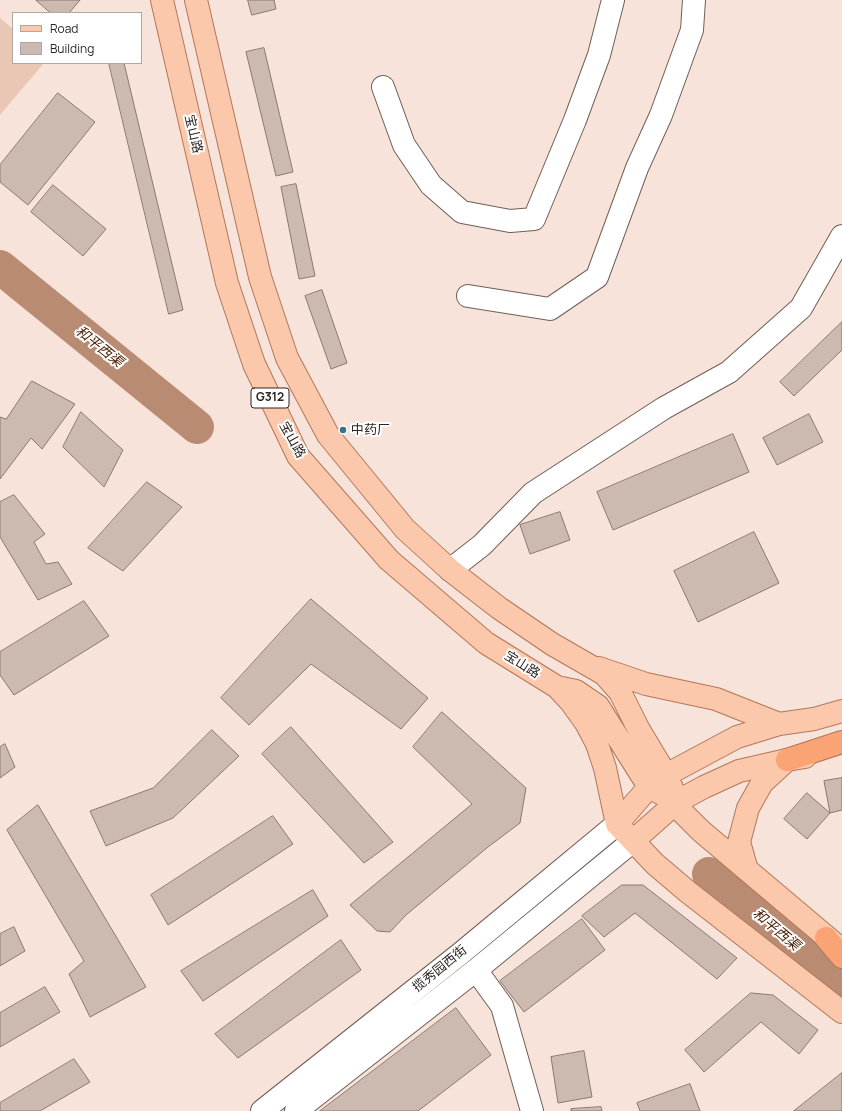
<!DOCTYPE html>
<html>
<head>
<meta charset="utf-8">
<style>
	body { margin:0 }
	#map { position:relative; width:842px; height:1111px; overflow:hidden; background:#f7e3d9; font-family:Manrope,sans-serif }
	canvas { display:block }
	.legend { position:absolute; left:12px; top:12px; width:130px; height:52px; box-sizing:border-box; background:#fff; border:1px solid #aba8a7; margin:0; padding:5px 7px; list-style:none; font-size:12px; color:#2d2522 }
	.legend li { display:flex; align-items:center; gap:8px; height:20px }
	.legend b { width:20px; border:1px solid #aba8a7 }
</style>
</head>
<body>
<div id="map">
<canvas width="842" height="1111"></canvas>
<ul class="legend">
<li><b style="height:5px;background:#fcc8ac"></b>Road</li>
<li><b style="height:11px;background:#ccb9af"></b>Building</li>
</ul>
</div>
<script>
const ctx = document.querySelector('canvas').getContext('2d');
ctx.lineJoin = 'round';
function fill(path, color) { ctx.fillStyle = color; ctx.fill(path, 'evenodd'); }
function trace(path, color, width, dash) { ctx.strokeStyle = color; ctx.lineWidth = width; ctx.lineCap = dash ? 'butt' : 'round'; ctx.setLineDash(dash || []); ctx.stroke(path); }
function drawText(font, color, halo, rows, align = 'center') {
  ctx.font = font + ' Manrope,"Noto Sans SC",sans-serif'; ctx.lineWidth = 4; ctx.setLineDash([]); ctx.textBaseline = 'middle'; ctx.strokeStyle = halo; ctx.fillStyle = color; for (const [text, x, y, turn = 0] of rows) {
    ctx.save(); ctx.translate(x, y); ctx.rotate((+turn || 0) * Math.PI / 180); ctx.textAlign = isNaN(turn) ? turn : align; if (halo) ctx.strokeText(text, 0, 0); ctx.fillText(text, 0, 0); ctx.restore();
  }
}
const green = new Path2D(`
	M0,18L13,29V63H44L0,115Z`);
const river = new Path2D(`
	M0,267L197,427
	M709,874L842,985`);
const building = new Path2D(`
	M36,0H80L69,13H51Z
	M248,0H274L276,9L252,15Z
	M264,48L293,172L276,176L246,52Z
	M109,63H124L183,310L169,314Z
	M58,93L95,122L28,205L0,182V165Z
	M296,184L315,276L299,279L281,187Z
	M53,185L106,229L83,256L31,212Z
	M322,290L347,363L331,369L305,296Z
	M842,322V350L794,396L780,382Z
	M32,381L75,404L42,449L31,438L0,479V417L6,419Z
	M81,412L123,450L104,487L63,447Z
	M809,414L823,442L777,465L763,438Z
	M733,434L749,472L613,530L597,492Z
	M147,482L182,507L123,571L88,548Z
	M14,495L45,534L34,542L46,564L58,562L72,584L38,600L0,537V502Z
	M560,512L570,540L530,554L520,525Z
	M754,532L779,583L698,622L674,571Z
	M311,599L428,698L401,729L311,664L249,725L221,698Z
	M84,601L109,636L14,695L0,675V652Z
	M442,712L526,788L520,823L488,847L406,915L390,932L377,931L350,905L472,804L413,747Z
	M291,727L393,842L364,863L262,754Z
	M212,730L239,756L173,818L106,846L90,811L153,788Z
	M5,744L15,767L0,778V747Z
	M842,778V810L830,813L824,781Z
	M807,793L830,813L807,839L784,819Z
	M38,805L146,987L90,1017L69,974L84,961L7,830Z
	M273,816L293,844L168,925L151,895Z
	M622,885H643L737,958L717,979L635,913L604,937L582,916Z
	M313,890L328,916L203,1001L181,971Z
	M582,919L605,950L524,1012L500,981Z
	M14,927L25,951L0,966V934Z
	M341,940L361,970L238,1058L215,1034Z
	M45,987L60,1012L0,1047V1013Z
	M751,993L773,995L818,1030L799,1054L761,1022L704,1072L685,1050Z
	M456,1008L491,1055L418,1111H320Z
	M584,1051L592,1097L558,1103L551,1057Z
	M74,1059L90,1082L40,1111H0V1103Z
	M842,1073V1111H794Z
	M690,1084L700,1111H640L637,1103Z
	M601,1107L602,1111H571V1109Z`);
const minor = new Path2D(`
	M383,87L404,145L431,185L462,212L510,221L534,219L575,120L599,55L613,0
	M468,296L550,309L597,277L637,168L661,115L692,30L694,0
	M450,570L482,545L533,493L664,408L729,372L801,308L842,236
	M476,970L502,1006L532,1111
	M262,1111L460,954L617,824
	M296,1111L476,970L633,841`);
const major = new Path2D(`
	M162,0L227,283L254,364L298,456L389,560L486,643L557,687L571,702L586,723L597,744L605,768L617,824L655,864L688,892L842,1012
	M196,0L260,277L287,358L328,435L405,529L450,570L499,608L552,644L604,674L620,692L639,730L666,775L683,813L701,831L841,949
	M599,668L646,684L716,699L779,724
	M562,688L576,691L598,706L649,787L662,794
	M617,824L649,787L666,775L737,737L779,724L814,719L842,711
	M633,841L678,801L704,787L739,771L787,760L805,757
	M747,870L739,842L748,808L762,783L786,761`);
const highway = new Path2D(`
	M787,760L842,742
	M826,938L842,957`);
const markers = [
	[343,430,4,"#39738b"]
];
const shields = [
	[270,398,38]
];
const shieldNames = [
	["G312",270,398]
];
const streetNames = [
	["宝山路",193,134,77],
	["宝山路",292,440,61],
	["宝山路",522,665,32],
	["揽秀园西街",440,969,-39]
];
const poiNames = [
	["中药厂",351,430]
];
const waterNames = [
	["和平西渠",99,347,39],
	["和平西渠",776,930,40]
];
fill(green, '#eac6b4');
trace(river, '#ba8b73', 34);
fill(building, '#ccb9af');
trace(building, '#8a7970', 1);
trace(minor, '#705f56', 24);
trace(major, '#b27758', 24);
trace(highway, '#b27758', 24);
trace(minor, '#fff', 22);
trace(major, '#fcc8ac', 22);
trace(highway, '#faa375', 22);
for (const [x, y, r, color] of markers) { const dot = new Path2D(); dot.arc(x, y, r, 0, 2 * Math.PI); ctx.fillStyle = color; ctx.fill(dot); trace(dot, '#fff', 1.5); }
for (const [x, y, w] of shields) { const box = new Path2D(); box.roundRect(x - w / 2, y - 10, w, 20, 3); ctx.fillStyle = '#fff'; ctx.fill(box); trace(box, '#2d2522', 1); }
drawText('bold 12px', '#2d2522', null, shieldNames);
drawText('13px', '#2d2522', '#fff', streetNames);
drawText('13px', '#2d2522', '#fff', poiNames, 'left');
drawText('italic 14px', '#4d2004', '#fff', waterNames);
</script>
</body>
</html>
